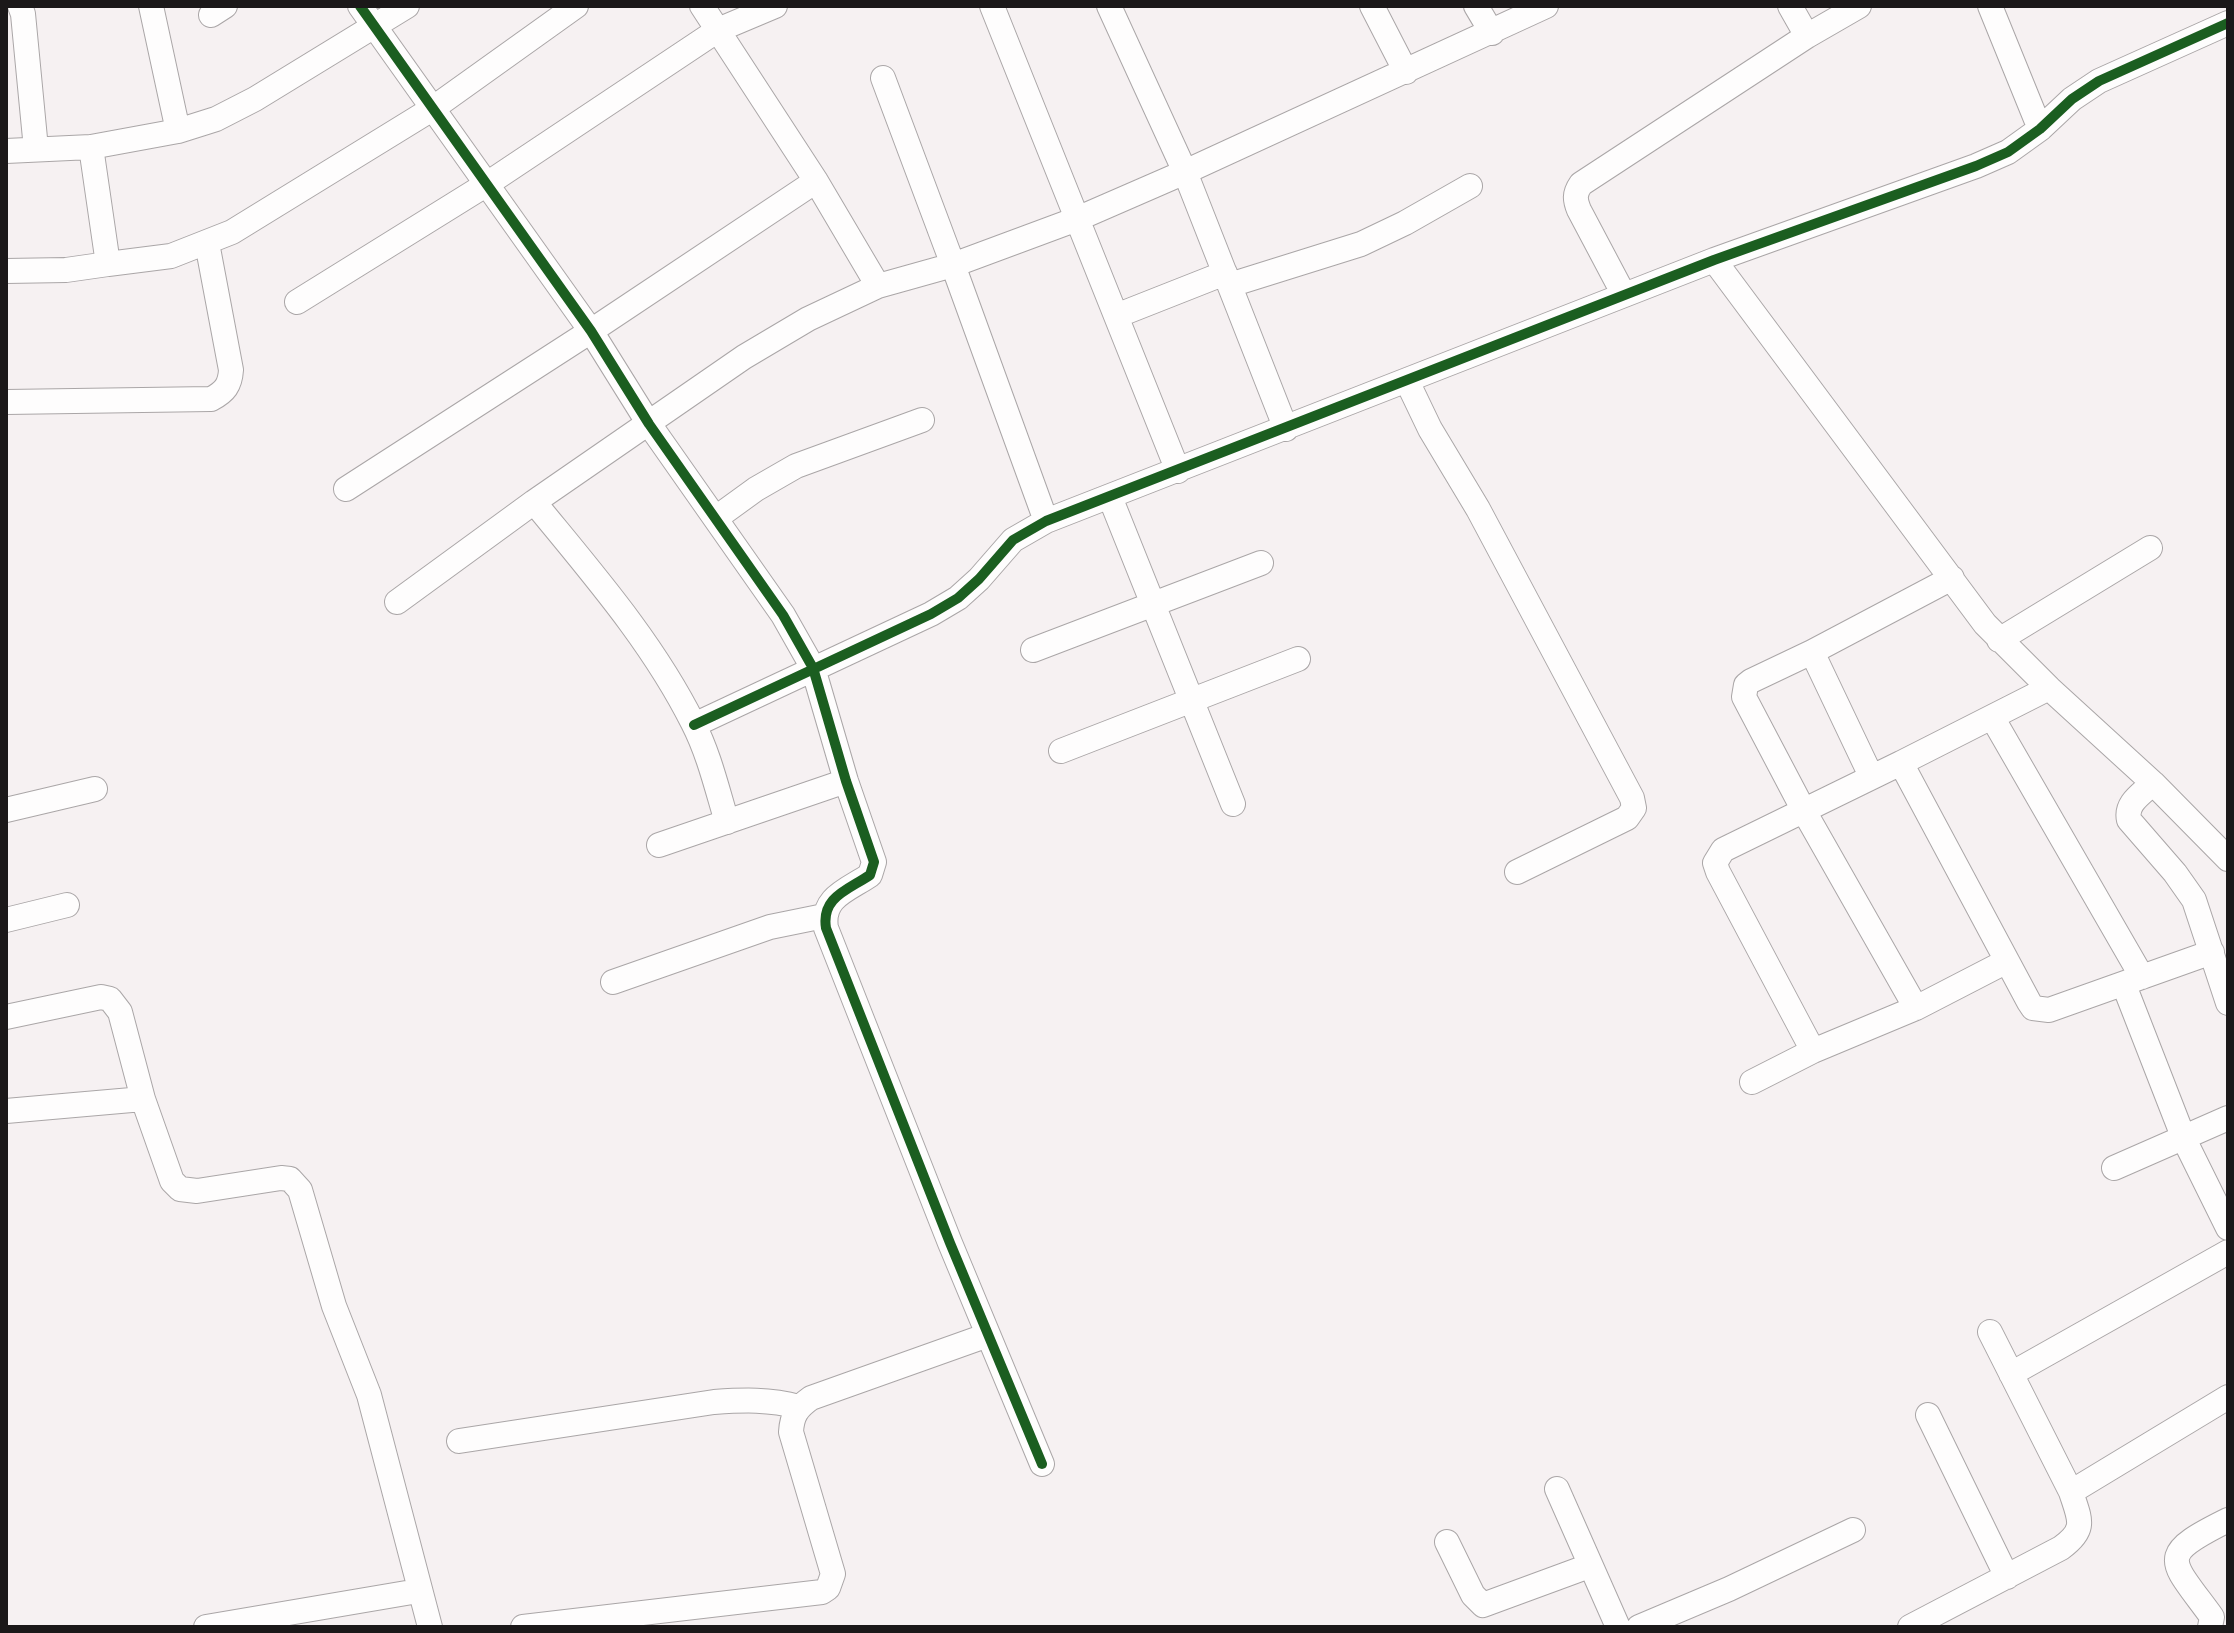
<!DOCTYPE html>
<html>
<head>
<meta charset="utf-8">
<style>
	body { margin:0 }
	#map { position:relative; width:2234px; height:1633px; overflow:hidden; background:#f6f1f2; font-family:"Alegreya Sans",sans-serif }
	canvas { display:block }
	.frame { position:absolute; inset:0; border:8px solid #1b1819; pointer-events:none }
</style>
</head>
<body>
<div id="map">
<canvas width="2234" height="1633"></canvas>
<div class="frame"></div>
</div>
<script>
const ctx = document.querySelector('canvas').getContext('2d');
ctx.lineJoin = 'round';
function trace(path, color, width, dash) { ctx.strokeStyle = color; ctx.lineWidth = width; ctx.lineCap = dash ? 'butt' : 'round'; ctx.setLineDash(dash || []); ctx.stroke(path); }
const minor = new Path2D(`
	M20,6L23,14L36,149
	M151,6L178,131
	M360,6L591,331L649,424L783,615L813,668L846,781L874,862L870,875C848,890 821,897 826,928L950,1243L1042,1464
	M992,6L1178,471
	M1109,6L1185,172L1286,429
	M1372,6L1406,72
	M1476,6L1492,33
	M1790,6L1807,36L1859,6
	M1990,6L2040,129
	M211,15L225,6
	M883,78L953,265L1077,219L1185,172L1546,6
	M91,147L108,264L171,256L232,232L432,109L576,6
	M6,151L91,147L178,131L216,119L255,99L407,6
	M1714,260L1985,624L2049,688L2153,783L2228,859
	M6,271L66,270L108,264
	M1230,285L1361,244L1405,223L1470,186
	M878,286L953,265L1046,521
	M1624,295L1579,210C1575,200 1574,194 1581,184L1807,36
	M297,302L487,184L718,30L775,6
	M1116,316L1225,273
	M1407,381L1430,429L1478,509L1632,798L1634,808L1627,818L1517,872
	M6,402L211,399C225,392 230,385 231,370L207,243
	M346,489L591,331L816,181
	M1110,497L1233,804
	M534,502C591,572 652,641 693,723C709,754 717,789 727,822
	M716,518L756,489L796,466L922,420
	M397,602L534,502L744,357L808,319L878,286L816,181L702,6
	M1999,640L2150,548
	M1033,650L1261,563
	M1812,652L1871,776
	M2049,688L1901,763L2029,1002L2033,1008L2049,1010L2212,952
	M1992,717L2142,977
	M694,725L931,614L958,598L979,579L1013,540L1046,521L1714,260L1976,166L2008,152L2040,129L2072,99L2099,81L2228,23
	M1061,751L1298,659
	M2153,783C2142,794 2125,803 2129,820L2175,873L2194,900L2228,1003
	M6,810L95,789
	M659,845L846,781
	M6,920L67,905
	M613,982L770,927L824,916
	M2124,985L2184,1139L2228,1228
	M1916,1008L1804,811L1744,697L1746,685L1751,681L1812,652L1952,578
	M6,1017L101,997L110,999L120,1012L143,1099L172,1181L180,1189L197,1191L281,1178L290,1179L300,1190L334,1306L369,1395L430,1627
	M1813,1051L1718,872L1715,863L1723,850L1901,763
	M1752,1082L1813,1051L1916,1008L2007,961
	M6,1111L143,1099
	M2114,1168L2228,1118
	M2011,1374L2228,1252
	M1928,1415L2007,1577
	M459,1441L714,1402C744,1400 769,1399 799,1407
	M1557,1489L1618,1627
	M2071,1492L2228,1397
	M1447,1542L1473,1595L1483,1605L1589,1566
	M206,1627L418,1591
	M523,1627L822,1592L828,1588L833,1574L791,1432C792,1415 797,1408 811,1398L988,1335
	M1639,1627L1729,1589L1853,1530
	M1910,1627L2061,1548C2087,1529 2080,1520 2071,1492L1990,1332
	M2210,1627L2212,1617C2170,1559 2155,1556 2228,1520`);
const cycleway = new Path2D(`
	M360,6L591,331L649,424L783,615L813,668L846,781L874,862L870,875C848,890 821,897 826,928L950,1243L1042,1464
	M694,725L931,614L958,598L979,579L1013,540L1046,521L1714,260L1976,166L2008,152L2040,129L2072,99L2099,81L2228,23`);
trace(minor, '#aaa6a7', 26);
trace(minor, '#fefdfd', 24);
trace(cycleway, '#1b5e20', 10);
</script>
</body>
</html>
